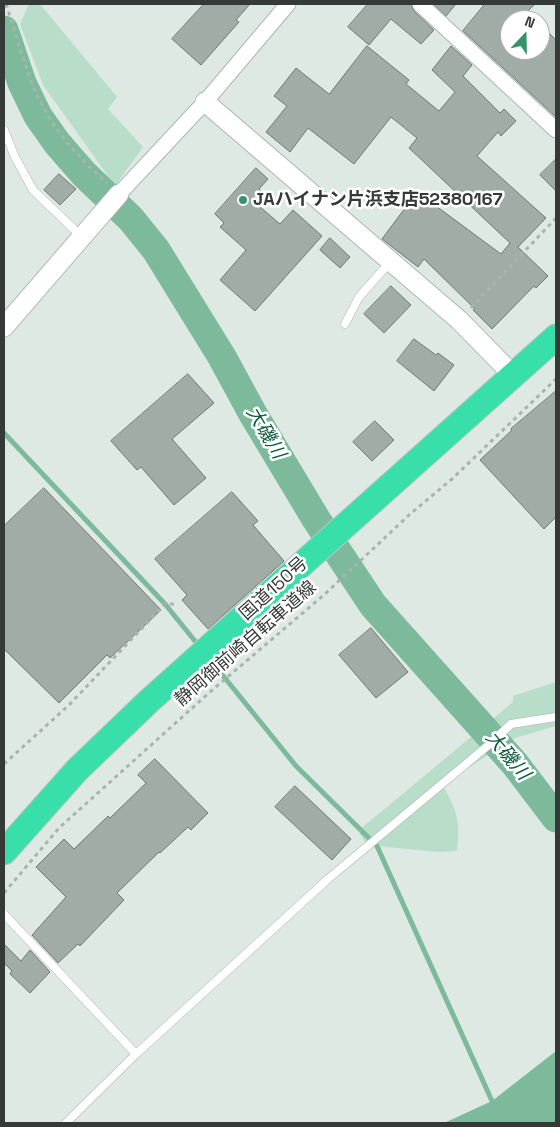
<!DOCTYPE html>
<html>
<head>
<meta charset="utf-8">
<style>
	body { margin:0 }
	#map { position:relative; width:560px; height:1127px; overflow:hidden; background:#dfe9e3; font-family:"Space Grotesk",sans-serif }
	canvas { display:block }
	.frame { position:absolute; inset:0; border:5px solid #353937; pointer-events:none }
	.north { position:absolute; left:500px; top:10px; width:50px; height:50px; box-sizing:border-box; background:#fff; border:1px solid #aeb0af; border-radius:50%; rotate:21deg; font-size:14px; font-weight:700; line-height:20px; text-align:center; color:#353937 }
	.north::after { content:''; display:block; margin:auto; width:18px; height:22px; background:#35946c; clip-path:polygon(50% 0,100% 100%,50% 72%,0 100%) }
</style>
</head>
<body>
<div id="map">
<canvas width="560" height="1127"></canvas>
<div class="frame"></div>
<div class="north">N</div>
</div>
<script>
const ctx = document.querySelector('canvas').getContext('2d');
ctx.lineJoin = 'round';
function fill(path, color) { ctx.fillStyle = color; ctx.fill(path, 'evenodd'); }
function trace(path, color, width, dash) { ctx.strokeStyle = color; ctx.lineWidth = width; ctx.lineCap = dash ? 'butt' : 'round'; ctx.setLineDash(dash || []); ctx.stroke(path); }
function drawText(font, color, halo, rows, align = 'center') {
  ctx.font = font + ' "Space Grotesk","Noto Sans JP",sans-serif'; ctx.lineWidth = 5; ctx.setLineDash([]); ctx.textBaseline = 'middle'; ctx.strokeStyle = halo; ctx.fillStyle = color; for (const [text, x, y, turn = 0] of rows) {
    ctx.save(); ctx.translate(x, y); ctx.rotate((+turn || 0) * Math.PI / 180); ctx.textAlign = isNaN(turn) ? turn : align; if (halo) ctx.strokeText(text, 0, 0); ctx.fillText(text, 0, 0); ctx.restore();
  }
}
const green = new Path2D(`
	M29,4H40L117,97L108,109L143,147L115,186L43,85L20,24Z
	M556,682V726L515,738L471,766L440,780C456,810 461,817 457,851L438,852L367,845L358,831L513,702V696Z`);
const water = new Path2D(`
	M556,1051V1123H444L492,1101Z`);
const stream = new Path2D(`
	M4,433L165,604L199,646
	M208,657L296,766L377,846L492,1101`);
const river = new Path2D(`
	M4,30L22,83L38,116L57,143L84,174L131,219L156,250L222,357L253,414L316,519L373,605L515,764L556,818`);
const building = new Path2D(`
	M204,4H250L236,20L239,22L201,65L172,39Z
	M368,4H411L414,11L434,30L421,44L391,19L369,45L348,27Z
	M434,4H456L446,16Z
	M485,4H535L527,12L536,20H510V50H540V24L556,40V117L463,31Z
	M367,46L409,80L406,84L439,111L455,92L432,70L451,46L472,65L463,76L500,113L504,109L516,121L501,136L498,132L477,156L546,218L518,247L548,276L536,288L534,286L492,329L473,310L475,309L424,259L418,267L382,239L417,192L501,254L510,243L409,148L417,138L391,117L354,164L308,128L290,152L266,132L287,106L274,96L296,68L329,94Z
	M556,159V191L540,175Z
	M256,168L268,179L259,189L268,197L259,206L280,224L293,210L322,236L255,311L220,280L246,250L220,227L224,223L215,214Z
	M59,174L76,189L60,205L44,190Z
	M330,238L350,257L340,268L320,250Z
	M391,286L411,305L384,333L364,314Z
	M414,339L436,355L438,353L454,365L434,391L397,361Z
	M188,374L214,403L172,439L206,478L174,505L141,467L137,470L111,441Z
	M556,391V517L544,529L480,460L512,430L511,429Z
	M375,421L394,440L372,461L353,442Z
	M44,488L161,610L110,658L107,655L59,703L4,649V526Z
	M232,492L258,521L253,525L284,561L208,629L182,600L187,595L155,559Z
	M371,628L408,672L376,698L339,655Z
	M155,759L208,813L191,830L188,827L160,853L159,852L117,893L124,900L80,946L78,944L58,963L32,935L66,897L36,867L64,839L74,849L108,816L110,818L146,783L138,775Z
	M295,786L351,839L332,860L275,807Z
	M4,944L21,961L30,950L50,972L30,993L10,974L12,971L4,963Z`);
const path = new Path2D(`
	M6,4C15,32 23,61 34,88C49,125 77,157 107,183
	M471,308L556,218
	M4,764L69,705L165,604H174
	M4,893L59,828L210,692L325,594L409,515L452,479L556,379`);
const service = new Path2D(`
	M4,130L15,157L33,190L82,237
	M345,324L359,297L390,262
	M4,914L136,1054L328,879L491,743L511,724L556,717
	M66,1123L136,1054`);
const minor = new Path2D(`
	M420,4L556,130
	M119,194L205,102L288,4`);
const tertiary = new Path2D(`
	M205,102L459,320L513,375
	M4,327L119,194`);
const trunk = new Path2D(`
	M4,852L77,770L149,701L556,337`);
const markers = [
	[243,200,5,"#35946c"]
];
const poiNames = [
	["JAハイナン片浜支店52380167",253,200]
];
const streetNames = [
	["国道150号",274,589,-42],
	["静岡御前崎自転車道線",246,644,-41]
];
const waterNames = [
	["大磯川",265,433,59],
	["大磯川",507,756,50]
];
fill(green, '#b8ddc9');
fill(water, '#7cba9b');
trace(stream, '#7cba9b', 5);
trace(river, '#7cba9b', 29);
fill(building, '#a2aca7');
trace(building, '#6e7873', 1);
trace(service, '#acb6b1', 9);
trace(minor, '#acb6b1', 17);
trace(tertiary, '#acb6b1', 21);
trace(trunk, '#c2c4c3', 27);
trace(path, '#abb3ae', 3, [4, 4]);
trace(service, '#fff', 8);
trace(minor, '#fff', 15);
trace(tertiary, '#fff', 19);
trace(trunk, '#38dfaa', 25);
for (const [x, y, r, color] of markers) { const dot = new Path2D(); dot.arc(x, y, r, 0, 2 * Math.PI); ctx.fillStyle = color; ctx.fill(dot); trace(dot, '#fff', 2); }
drawText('bold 18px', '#353937', '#fff', poiNames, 'left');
drawText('18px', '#353937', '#fff', streetNames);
drawText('italic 19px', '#0f5d40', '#fff', waterNames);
</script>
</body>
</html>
